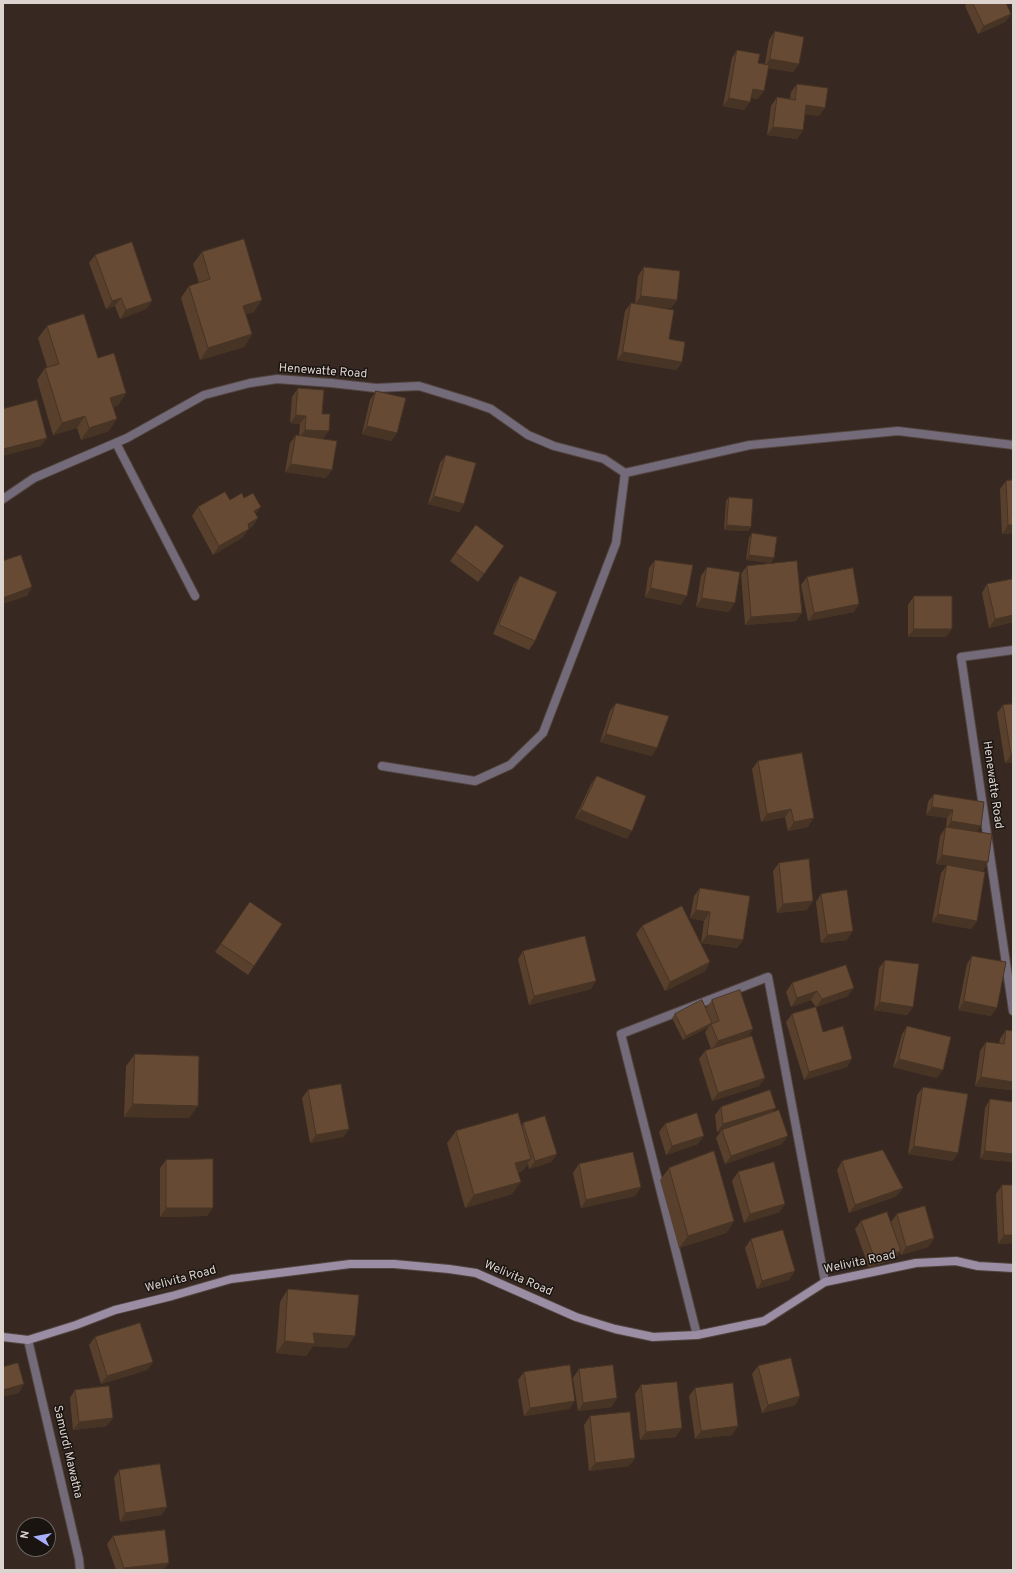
<!DOCTYPE html>
<html>
<head>
<meta charset="utf-8">
<style>
	body { margin:0 }
	#map { position:relative; width:1016px; height:1573px; overflow:hidden; background:#372922; font-family:Overpass,sans-serif }
	canvas { display:block }
	.frame { position:absolute; inset:0; border:4px solid #ddd4cf; pointer-events:none }
	.north { position:absolute; left:16px; top:1517px; width:40px; height:40px; box-sizing:border-box; background:#1a1410; border:1px solid #68615c; border-radius:50%; rotate:281deg; font-size:11px; font-weight:700; line-height:16px; text-align:center; color:#ddd4cf }
	.north::after { content:''; display:block; margin:auto; width:14px; height:18px; background:#a8b0fc; clip-path:polygon(50% 0,100% 100%,50% 72%,0 100%) }
</style>
</head>
<body>
<div id="map">
<canvas width="1016" height="1573"></canvas>
<div class="frame"></div>
<div class="north">N</div>
</div>
<script>
const ctx = document.querySelector('canvas').getContext('2d');
ctx.lineJoin = 'round';
function trace(path, color, width, dash) { ctx.strokeStyle = color; ctx.lineWidth = width; ctx.lineCap = dash ? 'butt' : 'round'; ctx.setLineDash(dash || []); ctx.stroke(path); }
function fill(path, color) { ctx.fillStyle = color; ctx.fill(path, 'evenodd'); }
function drawText(font, color, halo, rows, align = 'center') {
  ctx.font = font + ' Overpass,sans-serif'; ctx.lineWidth = 3; ctx.setLineDash([]); ctx.textBaseline = 'middle'; ctx.strokeStyle = halo; ctx.fillStyle = color; for (const [text, x, y, turn = 0] of rows) {
    ctx.save(); ctx.translate(x, y); ctx.rotate((+turn || 0) * Math.PI / 180); ctx.textAlign = isNaN(turn) ? turn : align; if (halo) ctx.strokeText(text, 0, 0); ctx.fillText(text, 0, 0); ctx.restore();
  }
}
const street = new Path2D(`
	M116,443L195,596
	M625,473L750,445L898,431L1013,445
	M3,499L34,478L127,438L204,395L250,383L277,379L331,383L376,388L419,386L468,401L491,409L528,435L554,446L604,459L625,473
	M1013,650L961,657L1013,1011
	M382,766L475,781L510,765L543,733L616,543L625,473
	M697,1335L621,1034L768,977L825,1282
	M28,1340L79,1559L80,1570`);
const secondary = new Path2D(`
	M3,1337L28,1340L76,1325L115,1310L172,1296L231,1279L350,1264H394L449,1269L476,1273L576,1317L615,1329L653,1337L697,1335L764,1321L825,1282L916,1263L956,1261L978,1266L1013,1268`);
const wall = new Path2D(`
	M967,3H1006L1011,14L1005,22L978,34L965,6Z
	M775,31L799,64L793,72L768,68L758,99L751,98L744,110L723,106L732,58L737,50L758,63L765,64L769,40Z
	M797,84L819,116L805,114L803,130L797,139L767,135L771,106L777,97L790,99L791,92Z
	M202,252L254,312L246,314L252,334L244,347L200,360L181,298L189,286L199,283L193,264Z
	M95,255L152,301L146,309L120,319L115,306L106,309L89,263Z
	M644,267L677,300L671,308L653,306L669,339L682,362L676,370L617,360L625,311L631,303H635L638,276Z
	M47,326L98,358L126,393L118,405L113,407L109,431L81,440L77,428L53,435L37,380L45,368L47,367L38,338Z
	M298,388L322,414L323,439L326,478L285,472L290,443L296,435H299L300,424L290,423L292,397Z
	M376,391L397,433L391,441L362,434L370,400Z
	M446,455L464,504L459,512L428,504L440,463Z
	M1013,480V533L1002,534L1000,489L1006,481Z
	M729,497L751,527L748,531L724,530L726,501Z
	M230,500L255,514L258,518L252,527L249,528L243,537L213,555L192,516L198,507Z
	M476,525L504,546L478,582L450,561Z
	M752,533L771,563L746,560L749,538Z
	M655,560L681,605L645,597L649,568Z
	M747,566L796,621L745,625L741,574Z
	M707,567L729,612L696,607L701,576Z
	M520,576L535,641L529,650L493,634L514,584Z
	M807,577L854,612L808,621L801,585Z
	M987,584L1013,622L989,628L982,593Z
	M914,596L946,637H908V605Z
	M616,703L652,756L600,742L610,711Z
	M1003,705L1013,762L1005,763L997,713Z
	M758,761L808,827L788,831L785,817L761,822L752,769Z
	M597,776L627,839L575,818L591,784Z
	M934,794L981,826L976,832L988,862L983,871L957,867L977,921L971,929L932,922L941,873L947,865L936,864L940,836L946,827L947,818L926,815L928,802Z
	M779,863L807,910L777,913L773,871Z
	M700,888L743,940L737,948L701,943L704,921L690,918L694,896Z
	M821,894L847,940L821,943L816,902Z
	M250,902L282,924L248,975L215,952Z
	M642,926L710,962L705,971L665,991L636,934Z
	M523,951L591,989L529,1005L518,959Z
	M972,956L991,1016L958,1010L967,964Z
	M885,960L913,1007L907,1015L874,1010L879,968Z
	M792,983L848,996L816,1007L823,1032L847,1067L804,1080L786,1022L792,1014L816,1007L811,1000L791,1007L786,992Z
	M712,1000L748,1037L731,1043L765,1078L759,1086L712,1101L699,1059L705,1051L711,1049L705,1032L709,1027L683,1040L672,1018L675,1014L706,1008Z
	M907,1026L937,1078L893,1067L902,1034Z
	M1006,1030L1013,1031V1088L1011,1090L975,1086L980,1051L986,1042L999,1044L1000,1039Z
	M135,1054L189,1118L124,1117L126,1066Z
	M923,1087L953,1161L908,1154L917,1095Z
	M308,1090L349,1129L343,1137L310,1143L302,1098Z
	M990,1099L1013,1102V1162L980,1159L985,1108Z
	M721,1107L773,1112L782,1144L725,1164L716,1138L721,1131L717,1132L715,1115Z
	M523,1123L557,1154L551,1162L529,1169L528,1164L522,1171L518,1173L512,1194L465,1208L447,1143L456,1131L522,1126Z
	M665,1124L698,1144L666,1155L659,1132Z
	M166,1160L207,1216L160,1217V1168Z
	M842,1161L897,1196L849,1213L837,1170Z
	M579,1164L641,1187L635,1196L581,1208L573,1173Z
	M669,1168L734,1221L726,1233L679,1248L660,1180Z
	M738,1172L780,1212L744,1223L732,1181Z
	M1002,1185H1013V1243L998,1244L996,1194Z
	M897,1214L934,1238L928,1247L901,1255L900,1252L895,1259L869,1268L855,1229L861,1221L893,1229L891,1222Z
	M751,1239L789,1280L757,1289L745,1248Z
	M288,1289L347,1348L313,1346L306,1356L276,1353L280,1302Z
	M95,1337L153,1362L147,1370L101,1384L89,1345Z
	M758,1366L800,1396L795,1405L762,1413L752,1374Z
	M579,1369L617,1398L611,1407L578,1411L573,1378Z
	M524,1372L575,1401L569,1409L524,1416L518,1380Z
	M641,1385L676,1437L640,1440L635,1394Z
	M695,1388L732,1435L695,1439L689,1396Z
	M75,1390L107,1426L73,1430L70,1398Z
	M590,1416L635,1458L629,1466L589,1471L584,1425Z
	M119,1470L167,1507L161,1515L120,1522L114,1478Z
	M113,1536L163,1570H116L107,1544Z`);
const shadedWall = new Path2D(`
	M1011,14L1005,22L978,34L984,26Z
	M770,59L799,64L793,72L764,67Z
	M753,89L764,91L758,99L747,97Z
	M729,98L750,102L744,110L723,106Z
	M806,105L825,108L819,116L800,114Z
	M773,127L803,130L797,139L767,135Z
	M641,296L677,300L671,308L635,304Z
	M121,298L115,306L106,309L112,301Z
	M262,300L254,312L235,318L243,306Z
	M152,301L146,309L120,319L126,310Z
	M252,334L244,347L200,360L208,348Z
	M623,352L682,362L676,370L617,360Z
	M126,393L118,405L102,410L110,398Z
	M296,415L306,416L300,424L290,423Z
	M85,416L77,428L53,435L62,423Z
	M117,419L109,431L81,440L89,428Z
	M367,426L397,433L391,441L362,434Z
	M305,430L329,431L323,439L299,438Z
	M47,438L41,446L3,456V449Z
	M291,464L332,470L326,478L285,472Z
	M434,496L464,504L459,512L428,504Z
	M261,507L255,515L254,511Z
	M258,518L252,527L243,532L248,524Z
	M727,525L751,527L748,531L724,530Z
	M1008,525H1013V533L1002,534Z
	M249,529L243,537L213,555L219,546Z
	M749,555L774,558L771,563L746,560Z
	M32,587L27,596L3,604V598Z
	M651,588L687,596L681,605L645,597Z
	M702,598L735,603L729,612L696,607Z
	M859,604L854,612L808,621L814,613Z
	M802,613L796,621L745,625L751,617Z
	M1013,615V622L989,628L995,619Z
	M914,629H952L946,637H908Z
	M606,734L657,748L652,756L600,742Z
	M1013,754V762L1005,763L1011,755Z
	M932,807L953,810L947,818L926,815Z
	M791,809L785,817L761,822L767,814Z
	M581,810L632,831L627,839L575,818Z
	M814,818L808,827L788,831L794,822Z
	M951,821L981,826L975,834L946,830Z
	M942,855L988,862L983,871L936,864Z
	M813,901L807,910L777,913L783,904Z
	M696,910L710,912L704,921L690,918Z
	M938,914L977,921L971,929L932,922Z
	M853,931L847,940L821,943L827,935Z
	M707,935L743,940L737,948L701,943Z
	M710,962L705,971L665,991L670,982Z
	M596,981L591,989L529,1005L534,996Z
	M854,988L848,996L816,1007L822,999Z
	M817,991L811,1000L791,1007L797,998Z
	M964,1001L997,1008L991,1016L958,1010Z
	M880,1002L913,1007L907,1015L874,1010Z
	M711,1024L709,1027L683,1040L686,1036Z
	M753,1029L748,1037L712,1050L718,1041Z
	M852,1059L847,1067L804,1080L809,1072Z
	M899,1059L943,1070L937,1078L893,1067Z
	M981,1077L1013,1082V1088L1011,1090L975,1086Z
	M765,1078L759,1086L712,1101L718,1093Z
	M133,1104L198,1106L189,1118L124,1117Z
	M776,1108L770,1116L722,1130L721,1131L717,1132L723,1124Z
	M349,1129L343,1137L310,1143L316,1135Z
	M704,1136L698,1144L666,1155L672,1146Z
	M788,1136L782,1144L725,1164L731,1156Z
	M914,1146L958,1153L953,1161L908,1154Z
	M985,1151L1013,1154V1162L980,1159Z
	M557,1154L551,1162L529,1169L535,1161Z
	M531,1159L522,1171L507,1176L515,1163Z
	M521,1182L512,1194L465,1208L474,1195Z
	M641,1187L635,1196L581,1208L586,1200Z
	M903,1188L897,1196L849,1213L855,1205Z
	M785,1204L780,1212L744,1223L750,1214Z
	M166,1208H213L207,1216L160,1217Z
	M734,1221L726,1233L679,1248L688,1236Z
	M1004,1235H1013V1243L998,1244Z
	M934,1238L928,1247L901,1255L906,1247Z
	M901,1251L895,1259L869,1268L875,1260Z
	M795,1271L789,1280L757,1289L762,1281Z
	M313,1333L355,1336L347,1348L313,1346L306,1356L276,1353L285,1341Z
	M153,1362L147,1370L101,1384L107,1376Z
	M24,1384L19,1393L3,1397V1390Z
	M800,1396L795,1405L762,1413L768,1405Z
	M617,1398L611,1407L578,1411L583,1403Z
	M575,1401L569,1409L524,1416L530,1408Z
	M113,1418L107,1426L73,1430L79,1422Z
	M738,1426L732,1435L695,1439L701,1431Z
	M682,1428L676,1437L640,1440L646,1432Z
	M635,1458L629,1466L589,1471L595,1463Z
	M167,1507L161,1515L120,1522L125,1513Z
	M169,1563L163,1570H123L124,1568Z`);
const building = new Path2D(`
	M973,3H1006L1011,14L984,26Z
	M775,31L804,37L799,64L770,59Z
	M737,50L760,54L758,63L769,65L764,91L753,89L750,102L729,98Z
	M797,84L828,88L825,108L806,105L803,130L773,127L777,97L795,100Z
	M244,239L262,300L243,306L252,334L208,348L189,286L210,279L202,252Z
	M132,242L152,301L126,310L121,298L112,301L95,255Z
	M644,267L680,271L677,300L641,296Z
	M631,303L674,310L669,339L685,342L682,362L623,352Z
	M84,314L98,358L114,353L126,393L110,398L117,419L89,428L85,416L62,423L45,368L59,364L47,326Z
	M298,388L324,390L322,414H330L329,431L305,430L306,416L296,415Z
	M376,391L406,398L397,433L367,426Z
	M37,400L47,438L3,449V409Z
	M296,435L337,441L332,470L291,464Z
	M446,455L476,463L464,504L434,496Z
	M1013,480V525H1008L1006,481Z
	M225,492L230,500L242,493L244,498L253,493L261,507L254,511L258,518L248,524L249,529L219,546L198,507Z
	M729,497L753,499L751,527L727,525Z
	M476,525L504,546L484,574L456,553Z
	M752,533L777,537L774,558L749,555Z
	M21,555L32,587L3,598V561Z
	M655,560L693,565L687,596L651,588Z
	M797,561L802,613L751,617L747,566Z
	M707,567L740,572L735,603L702,598Z
	M853,568L859,604L814,613L807,577Z
	M520,576L557,592L535,641L499,625Z
	M1013,579V615L995,619L987,584Z
	M914,596H952V629H914Z
	M616,703L669,716L657,748L606,734Z
	M1013,704V754L1011,755L1003,705Z
	M802,753L814,818L794,822L791,809L767,814L758,761Z
	M597,776L646,796L632,831L581,810Z
	M934,794L984,802L981,826L951,821L953,810L932,807Z
	M946,827L992,834L988,862L942,855Z
	M809,859L813,901L783,904L779,863Z
	M947,865L985,872L977,921L938,914Z
	M700,888L750,896L743,940L707,935L710,912L696,910Z
	M847,890L853,931L827,935L821,894Z
	M250,902L282,924L254,966L221,944Z
	M682,906L710,962L670,982L642,926Z
	M585,936L596,981L534,996L523,951Z
	M972,956L1006,962L997,1008L964,1001Z
	M885,960L919,964L913,1007L880,1002Z
	M846,965L854,988L822,999L817,991L797,998L792,983Z
	M740,990L753,1029L718,1041L711,1024L719,1021L712,1000Z
	M702,1000L712,1023L686,1036L675,1014Z
	M816,1007L823,1032L843,1026L852,1059L809,1072L792,1014Z
	M907,1026L951,1037L943,1070L899,1059Z
	M1006,1030L1013,1031V1082L981,1077L986,1042L1004,1044Z
	M752,1036L765,1078L718,1093L705,1051Z
	M135,1054L199,1056L198,1106L133,1104Z
	M341,1084L349,1129L316,1135L308,1090Z
	M923,1087L968,1094L958,1153L914,1146Z
	M770,1090L776,1108L723,1124L721,1107Z
	M990,1099L1013,1102V1154L985,1151Z
	M779,1110L788,1136L731,1156L722,1130Z
	M518,1113L531,1159L515,1163L521,1182L474,1195L456,1131Z
	M697,1113L704,1136L672,1146L665,1124Z
	M545,1116L557,1154L535,1161L523,1123Z
	M883,1150L903,1188L855,1205L842,1161Z
	M714,1151L734,1221L688,1236L669,1168Z
	M633,1152L641,1187L586,1200L579,1164Z
	M213,1159V1208H166V1160Z
	M774,1162L785,1204L750,1214L738,1172Z
	M1002,1185H1013V1235H1004Z
	M925,1206L934,1238L906,1247L897,1214Z
	M887,1212L901,1251L875,1260L861,1221Z
	M783,1230L795,1271L762,1281L751,1239Z
	M288,1289L359,1295L355,1336L313,1333L315,1344L285,1341Z
	M140,1323L153,1362L107,1376L95,1337Z
	M791,1358L800,1396L768,1405L758,1366Z
	M18,1363L24,1384L3,1390V1367Z
	M570,1365L575,1401L530,1408L524,1372Z
	M613,1365L617,1398L583,1403L579,1369Z
	M677,1382L682,1428L646,1432L641,1385Z
	M733,1383L738,1426L701,1431L695,1388Z
	M109,1386L113,1418L79,1422L75,1390Z
	M630,1412L635,1458L595,1463L590,1416Z
	M160,1464L167,1507L125,1513L119,1470Z
	M165,1530L169,1563L124,1568L113,1536Z`);
const streetNames = [
	["Henewatte Road",323,372,4],
	["Henewatte Road",992,785,82],
	["Welivita Road",860,1263,-12],
	["Welivita Road",518,1279,23],
	["Welivita Road",181,1280,-15],
	["Samurdi Mawatha",67,1452,77]
];
trace(street, '#52443e', 10);
trace(secondary, '#52443e', 10);
trace(street, '#736b79', 8);
trace(secondary, '#9b8ea4', 8);
fill(wall, '#58402d');
fill(shadedWall, '#473424');
fill(building, '#664a34');
trace(building, '#473424', 1);
drawText('12px', '#ddd4cf', '#1a1410', streetNames);
</script>
</body>
</html>
